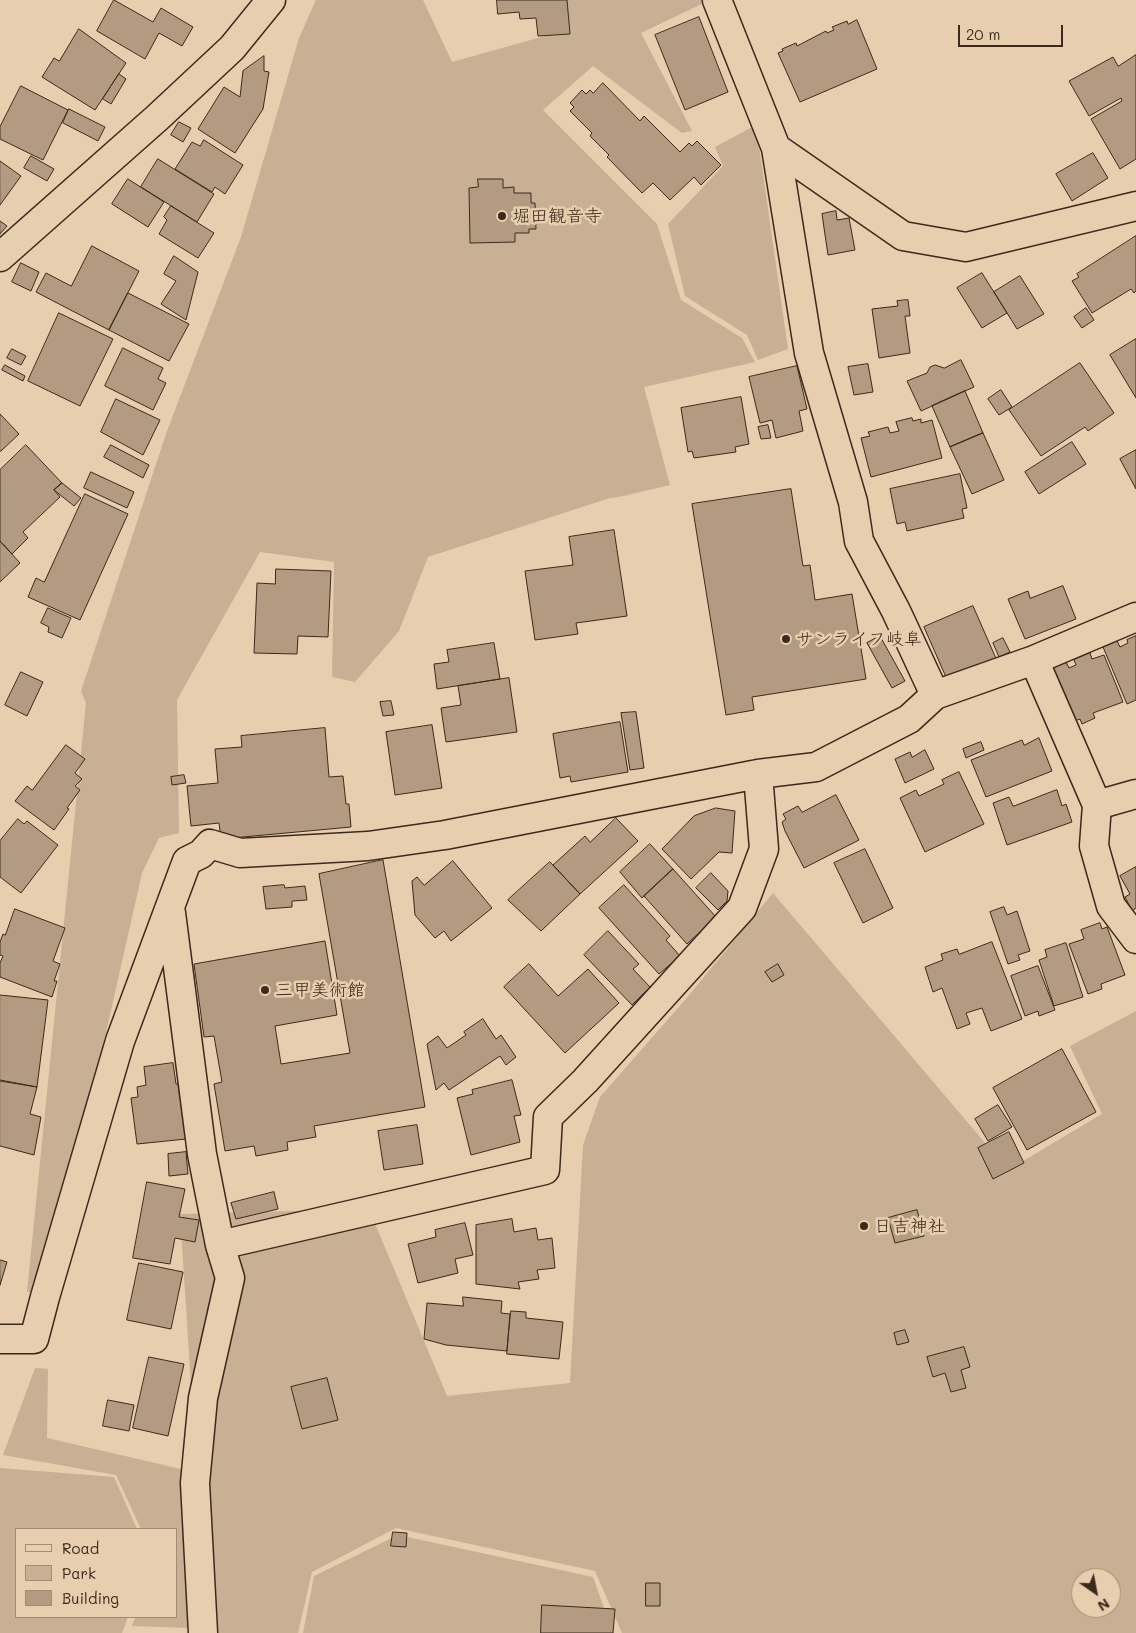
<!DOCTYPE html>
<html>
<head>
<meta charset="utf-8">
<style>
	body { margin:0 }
	#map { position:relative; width:1136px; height:1633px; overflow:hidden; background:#e6ceae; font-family:Mali,sans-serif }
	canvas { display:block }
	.legend { position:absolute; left:15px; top:1528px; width:162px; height:90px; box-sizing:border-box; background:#e6ceae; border:1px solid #a28c74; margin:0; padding:6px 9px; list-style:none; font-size:15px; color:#3b2a1e }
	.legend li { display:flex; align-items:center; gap:10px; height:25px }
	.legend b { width:25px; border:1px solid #a28c74 }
	.north { position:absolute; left:1071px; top:1568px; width:50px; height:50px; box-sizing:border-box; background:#e6ceae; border:1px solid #a28c74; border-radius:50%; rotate:147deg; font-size:14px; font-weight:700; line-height:20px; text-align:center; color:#3b2a1e }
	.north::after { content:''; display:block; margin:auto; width:18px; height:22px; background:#3b2a1e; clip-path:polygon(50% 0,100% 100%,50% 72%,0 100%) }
	.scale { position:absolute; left:958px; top:25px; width:105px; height:22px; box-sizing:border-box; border:2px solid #3b2a1e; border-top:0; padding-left:6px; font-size:15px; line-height:18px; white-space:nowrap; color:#3b2a1e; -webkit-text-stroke:4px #e6ceae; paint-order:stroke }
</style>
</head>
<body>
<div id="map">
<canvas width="1136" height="1633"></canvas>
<ul class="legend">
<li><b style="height:6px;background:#e6ceae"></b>Road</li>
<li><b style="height:14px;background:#c7b094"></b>Park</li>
<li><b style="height:14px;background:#b29b81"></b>Building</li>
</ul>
<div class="north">N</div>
<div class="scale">20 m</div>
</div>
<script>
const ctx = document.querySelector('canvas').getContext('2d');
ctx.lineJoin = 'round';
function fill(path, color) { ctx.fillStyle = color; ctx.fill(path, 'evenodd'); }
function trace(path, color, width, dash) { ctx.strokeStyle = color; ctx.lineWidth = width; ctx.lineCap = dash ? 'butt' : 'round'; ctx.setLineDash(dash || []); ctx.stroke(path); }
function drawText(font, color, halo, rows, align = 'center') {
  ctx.font = font + ' Mali,"Klee One",sans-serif'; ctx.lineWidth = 5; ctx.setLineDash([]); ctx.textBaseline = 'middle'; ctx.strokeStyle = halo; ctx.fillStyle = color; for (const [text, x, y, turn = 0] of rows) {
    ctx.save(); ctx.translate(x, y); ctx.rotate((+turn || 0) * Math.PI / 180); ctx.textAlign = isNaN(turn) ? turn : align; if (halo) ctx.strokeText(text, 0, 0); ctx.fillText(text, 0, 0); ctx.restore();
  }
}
const green = new Path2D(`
	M316,0H423L452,62L563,31L566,0H707L708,1L641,33L692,131L682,133L593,66L543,110L657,224L681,300L742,338L755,362L644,387L670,485L619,497L610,498L428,557L399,631L355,682L332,677L334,562L260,552L177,700L179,833L159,838L142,873L105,1037L39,1292H27L86,703L81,691L167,431L241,237L299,38Z
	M756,125L788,349L758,360L747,335L685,296L668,224L723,166L715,147Z
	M773,893L1008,1170L1102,1114L1070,1046L1136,1011V1633H622L595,1571L396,1528L312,1572L298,1633H207L180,1214L369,1209L447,1396L570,1383L583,1145L600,1097L685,1000ZM1081,1578H1111V1608H1081Z
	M35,1368L48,1369L47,1438L181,1469L190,1628L132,1626L135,1617H176V1529H141L116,1475L3,1455Z
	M0,1468L114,1477L137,1529H16V1617H128L122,1633H0Z
	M398,1535L593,1577L613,1633H303L314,1576Z`);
const building = new Path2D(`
	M114,0L153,22L161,8L193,27L182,46L159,33L145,59L97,31Z
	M497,0H567L570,34L538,36L536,18L520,19L519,12L498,14Z
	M699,17L728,92L685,110L655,35Z
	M857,20L877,69L800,102L778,53L783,51L782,49L796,43L797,46L826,31L827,33L834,30L832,27L847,21L848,24Z
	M79,29L126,63L95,110L42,77L54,58L59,61Z
	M1136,55V159L1120,169L1091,119L1122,101L1121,98L1089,116L1069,81L1113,57L1118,66Z
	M264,56V71L269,72L263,109L235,153L198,129L224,87L240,97L243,71Z
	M119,74L126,79L111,104L103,99Z
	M603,83L640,121L644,116L680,152L689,143L692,146L697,141L721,165L701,185L694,177L670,200L653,183L642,193L607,157L609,155L590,136L592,133L570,111L574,107L570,103L582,90L586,94L590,90L593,93Z
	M21,86L68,110L43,160L0,139V127Z
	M69,109L105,127L98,141L63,123Z
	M179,122L191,128L183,142L171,135Z
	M204,140L243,165L225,194L215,187L212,192L175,169L192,142L200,146Z
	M1093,153L1108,178L1072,201L1056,174Z
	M31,156L54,169L47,181L24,168Z
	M158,159L214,194L197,222L141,187Z
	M0,161L21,176L0,205Z
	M128,179L164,202L148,227L112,204Z
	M478,179H503V188L514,187V193H531V203H535L536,229H529V233H515V242L470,243L469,188L478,187Z
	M171,206L214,233L198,258L159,234L167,220L164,217Z
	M836,211L837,220L849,218L855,250L828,255L822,214Z
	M0,221L7,226L0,234Z
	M1136,236V291L1134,293L1131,289L1092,313L1072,281L1079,277L1077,274Z
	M92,246L139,271L109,330L36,292L46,273L71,286Z
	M174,256L198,272L186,320L161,304L176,281L164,274Z
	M21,263L39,272L31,291L12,282Z
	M982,273L1007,313L982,328L957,288Z
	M1020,276L1044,314L1017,329L994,292Z
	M128,293L189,324L169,361L109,330Z
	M908,300L910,316H905L910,353L879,358L872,309L898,306L897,301Z
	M1086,308L1094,320L1082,328L1074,317Z
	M59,313L113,339L80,406L28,381Z
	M1136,339V398L1110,355Z
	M123,348L163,368L158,379L166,383L153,410L105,386Z
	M12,349L26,356L21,365L7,358Z
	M961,360L974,387L921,411L907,381L927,373L930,367L935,365L944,368Z
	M1080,363L1114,413L1088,431L1085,427L1041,456L1009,410Z
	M868,364L873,392L854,395L848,367Z
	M5,365L25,376L23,381L2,370Z
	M797,366L807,409L799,411L803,431L776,438L772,420L760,423L749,377Z
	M1001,390L1012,407L999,415L988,399Z
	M965,391L983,433L950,447L932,406Z
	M741,397L749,444L735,447L736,452L694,458L692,451L688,452L681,408Z
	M116,399L160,420L143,455L101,432Z
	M0,414L19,434L1,451H0Z
	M912,418L913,421L921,419V423L932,420L942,458L871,477L861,438L870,436L868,432L888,427L890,433L899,431L896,422Z
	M768,425L771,438L761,439L758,427Z
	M983,433L1004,480L972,494L950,447Z
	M1072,442L1086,464L1039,494L1025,472Z
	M26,445L62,483L54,490L60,497L23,532L28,538L12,554L0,541V470Z
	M111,445L149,465L143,478L104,457Z
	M1136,450V489L1120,459Z
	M91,472L134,492L127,508L84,488Z
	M960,474L967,508L962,509L964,518L907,531L905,522L897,524L890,489Z
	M62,483L81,498L74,506L54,490Z
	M791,489L803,566L810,565L815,600L852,594L866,679L752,697L754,710L726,715L692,504Z
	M85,494L128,514L80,620L28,597L36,578L44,582Z
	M614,530L627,616L576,623L578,634L535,640L525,571L573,565L569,537Z
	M0,541L20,563L0,582Z
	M276,569L331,571L328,637L298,636L297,654L254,653L257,583L275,584Z
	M1063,586L1076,619L1025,639L1008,599L1028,591L1030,598Z
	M973,606L998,663L949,684L924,627Z
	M48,608L71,618L62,638L48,632L49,627L41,623Z
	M880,636L905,681L892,688L867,643Z
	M1136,636V700L1127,704L1103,647L1117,641L1120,647L1128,643L1127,640Z
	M1003,638L1010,652L999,657L993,643Z
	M494,643L500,679L437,689L434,664L449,662L447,650Z
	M1090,653L1092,659L1104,655L1123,702L1093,713L1095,718L1082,724L1080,719L1072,722L1051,668L1066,662L1069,668L1076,665L1074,660Z
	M21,672L43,682L27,716L5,705Z
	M509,678L517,732L446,742L441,708L461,705L458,686Z
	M391,701L394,715L383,716L380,702Z
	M636,712L644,768L630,770L621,713Z
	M620,722L628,772L571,782L570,776L560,778L553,734Z
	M432,725L442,788L395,795L386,732Z
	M325,728L329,777L343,776L346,804H349L351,827L221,839L219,823L191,826L187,786L218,783L215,749L242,747L241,736Z
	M1039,738L1052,771L986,797L971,760L1022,740L1024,745Z
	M981,742L984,750L966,758L963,749Z
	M66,745L85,759L75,773L82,779L75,786L80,790L67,808L69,809L54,830L15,801L27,786L32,790Z
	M925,750L934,769L905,783L895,759L910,752L912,757Z
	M959,772L984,824L925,852L900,798L916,790L919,796L944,784L942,780Z
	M184,775L186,783L172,785L171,777Z
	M1057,790L1062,806L1066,804L1072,822L1007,845L993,803L1009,797L1013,806Z
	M836,795L859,840L804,868L785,831L782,822L786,819L783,814L798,806L802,812Z
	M716,808L735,811L732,853L719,852L691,879L662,849L694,816Z
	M616,818L638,841L580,894L553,865L585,836L590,842Z
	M18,819L24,824L27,821L58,845L21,893L0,877V841Z
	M650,844L673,869L642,898L620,872Z
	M865,849L893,908L863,923L834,863Z
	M383,860L425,1107L314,1126L316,1137L287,1142L288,1150L256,1156L254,1146L225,1151L214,1084L222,1082L214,1036L204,1037L194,964L325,941L337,1015L275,1026L281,1064L350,1053L319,874Z
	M453,861L492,908L451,941L444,931L435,938L415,915L412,881L417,877L424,885Z
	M550,862L580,894L541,931L508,900Z
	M1136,867V908L1132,911L1125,897L1130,894L1120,876Z
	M673,869L716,917L687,944L644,896Z
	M711,873L728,891L727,901L718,910L696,888Z
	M284,885L285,888L305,886L307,900L292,901V907L266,909L263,887Z
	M624,885L670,936L666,940L680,956L659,974L599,908Z
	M1004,907L1007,915L1017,911L1030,951L1018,955L1020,960L1008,964L990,912Z
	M15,909L65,928L53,961L60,964L54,981H57L52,997L0,977V963L3,956L0,955V942L3,934L5,935Z
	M1100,923L1102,929L1107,927L1125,975L1101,984L1102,989L1088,994L1069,944L1084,939L1081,930Z
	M608,931L639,964L633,969L650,987L632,1005L584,955Z
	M992,942L1022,1019L991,1031L982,1008L966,1013L970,1024L957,1029L942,988L933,992L925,967L943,960L941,954L957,949L959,954Z
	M1066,943L1083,997L1054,1006L1039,960L1047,957L1045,950Z
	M529,964L558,996L588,969L619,1003L565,1053L504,987Z
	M778,964L784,975L772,982L765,972Z
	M1038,966L1055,1010L1039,1016L1038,1011L1025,1016L1011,976Z
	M0,995L48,1000L37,1087L0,1080Z
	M483,1019L496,1039L501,1035L516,1057L506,1065L500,1056L449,1090L444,1083L436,1090L427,1044L438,1036L447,1048L466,1035L464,1032Z
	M1062,1049L1096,1112L1027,1150L993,1088Z
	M173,1063L176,1084H178L186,1139L137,1144L131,1098L138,1097L137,1087L146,1085L144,1067Z
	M512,1080L521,1115L514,1116L520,1142L471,1155L457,1098L473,1094L472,1090Z
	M0,1081L37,1087L30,1114L41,1117L34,1155L0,1146Z
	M998,1105L1012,1127L988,1141L975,1119Z
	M417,1125L423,1164L384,1170L378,1131Z
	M1009,1132L1024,1163L993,1179L978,1148Z
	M186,1152L188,1174L169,1176L168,1154Z
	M147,1182L185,1189L179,1217L199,1220L195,1242L175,1238L170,1264L133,1258Z
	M274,1192L278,1209L236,1219L231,1203Z
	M917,1210L924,1236L895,1243L888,1218Z
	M512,1219L514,1232L536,1228L538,1240L552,1238L555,1268L537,1270L539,1279L518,1282L520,1289L476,1284V1225Z
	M465,1223L473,1255L455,1259L458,1273L418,1283L408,1244L436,1237L435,1230Z
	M0,1260L7,1262L0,1285Z
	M139,1263L183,1272L171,1329L127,1320Z
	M463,1297L502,1301L501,1313L510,1314L507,1351L446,1345L424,1339L427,1303L463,1306Z
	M511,1311L526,1312V1318L563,1322L559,1359L507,1354Z
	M905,1330L909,1342L897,1345L894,1333Z
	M964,1347L970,1367L961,1370L966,1388L951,1392L945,1373L933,1377L927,1357Z
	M149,1357L184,1364L168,1436L133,1428Z
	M327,1378L338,1420L302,1429L291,1387Z
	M108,1400L134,1405L129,1431L103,1426Z
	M393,1532L407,1533L406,1547L391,1546Z
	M646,1583H660V1606H646Z
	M542,1605L615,1609L613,1633H541Z`);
const street = new Path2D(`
	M717,0L776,148L809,353L853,502L859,541L896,611L935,695
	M776,148L903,236L966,247L1136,206
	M0,257L157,118L232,48L271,0
	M1034,660L1097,805L1094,846L1111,906L1136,939
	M1097,805L1136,794
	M171,913L202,1154L220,1245L230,1278L203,1398L195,1483L203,1633
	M220,1245L545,1170L548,1117L585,1081L742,908L764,849L758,774
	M0,1339H34L45,1297L120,1041L187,861L201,854L210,844L240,853L368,846L445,835L758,774L816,767L909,719L935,695L1034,660L1136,617`);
const markers = [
	[502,216,5,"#3b2a1e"],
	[786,639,5,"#3b2a1e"],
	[265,990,5,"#3b2a1e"],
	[864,1226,5,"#3b2a1e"]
];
const poiNames = [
	["堀田観音寺",512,216],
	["サンライフ岐阜",796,639],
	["三甲美術館",275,990],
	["日吉神社",874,1226]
];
fill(green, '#c7b094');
fill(building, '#b29b81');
trace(building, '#3b2a1e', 1);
trace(street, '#3b2a1e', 31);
trace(street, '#e6ceae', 28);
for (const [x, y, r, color] of markers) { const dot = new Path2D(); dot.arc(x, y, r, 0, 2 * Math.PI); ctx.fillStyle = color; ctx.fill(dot); trace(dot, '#e6ceae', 2); }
drawText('18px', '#3b2a1e', '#e6ceae', poiNames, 'left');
</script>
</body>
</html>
